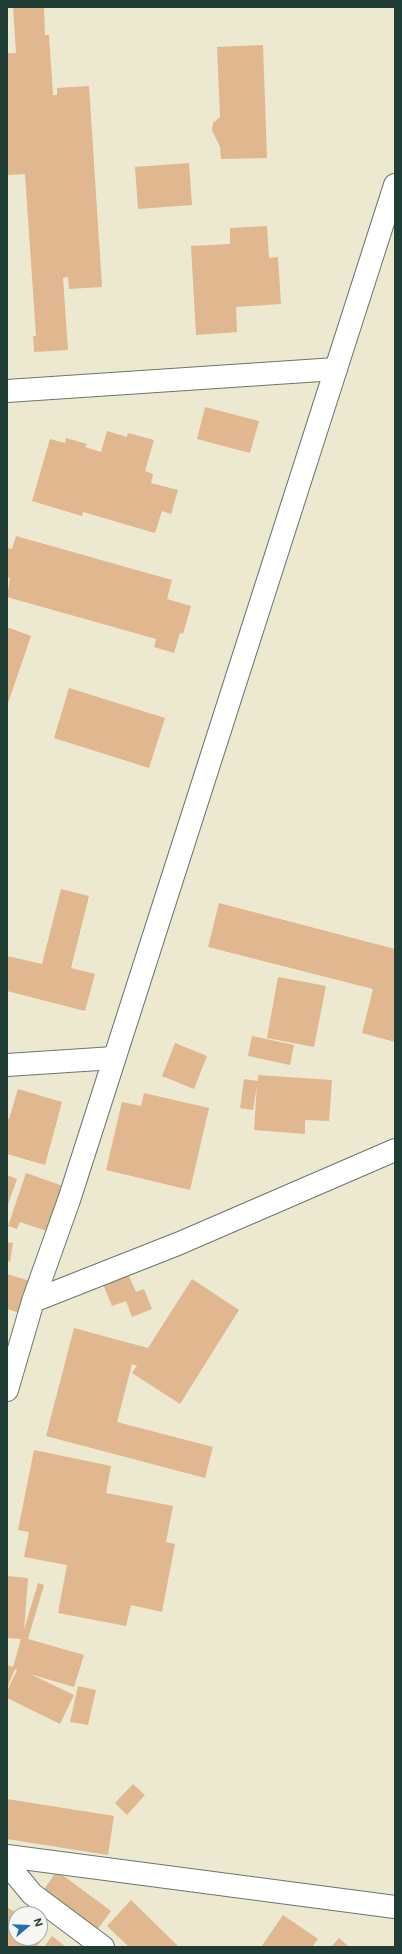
<!DOCTYPE html>
<html>
<head>
<meta charset="utf-8">
<style>
	body { margin:0 }
	#map { position:relative; width:402px; height:1954px; overflow:hidden; background:#ede8d0; font-family:Mali,sans-serif }
	canvas { display:block }
	.frame { position:absolute; inset:0; border:8px solid #1f3d34; pointer-events:none }
	.north { position:absolute; left:8px; top:1906px; width:40px; height:40px; box-sizing:border-box; background:#f6f6f2; border:1px solid #a0aca6; border-radius:50%; rotate:71deg; font-size:11px; font-weight:700; line-height:16px; text-align:center; color:#1f3d34 }
	.north::after { content:''; display:block; margin:auto; width:14px; height:18px; background:#1f6fb2; clip-path:polygon(50% 0,100% 100%,50% 72%,0 100%) }
</style>
</head>
<body>
<div id="map">
<canvas width="402" height="1954"></canvas>
<div class="frame"></div>
<div class="north">N</div>
</div>
<script>
const ctx = document.querySelector('canvas').getContext('2d');
ctx.lineJoin = 'round';
function fill(path, color) { ctx.fillStyle = color; ctx.fill(path, 'evenodd'); }
function trace(path, color, width, dash) { ctx.strokeStyle = color; ctx.lineWidth = width; ctx.lineCap = dash ? 'butt' : 'round'; ctx.setLineDash(dash || []); ctx.stroke(path); }
const building = new Path2D(`
	M13,7H44L45,35H49L53,95H57V88L89,86L102,287L69,289L68,277L63,278L68,350L34,352L33,336H36L25,174L7,175V53H16Z
	M263,45L267,158L221,159L220,147L212,130L213,123L220,117L217,47Z
	M189,163L192,205L138,209L135,167Z
	M267,226L269,258L278,257L281,304L236,307L237,332L196,335L191,246L230,244V228Z
	M205,407L259,421L250,453L197,439Z
	M107,431L127,437L128,433L154,440L145,471L153,474L151,483L178,490L171,514L162,511L155,533L83,512L82,516L32,501L50,439L65,443L66,438L87,444L85,447L101,452Z
	M16,536L172,580L167,599L191,606L183,634L180,633L174,653L154,647L156,639L7,597L10,578L7,577V548L12,549Z
	M7,627L31,636L7,706Z
	M69,688L165,718L149,768L54,738Z
	M61,889L89,896L71,968L95,974L85,1011L7,991V956L42,964Z
	M219,903L395,949V1042L362,1033L373,989L208,947Z
	M278,977L326,986L314,1047L267,1038Z
	M252,1036L294,1045L290,1065L248,1056Z
	M175,1043L207,1056L194,1089L162,1076Z
	M258,1075L332,1080L329,1121L305,1120V1134L254,1130L257,1085L253,1110L240,1108L244,1079L258,1081Z
	M18,1089L62,1102L45,1165L7,1154V1118L9,1119Z
	M144,1093L209,1108L190,1190L106,1170L122,1102L141,1106Z
	M26,1173L63,1186L47,1231L20,1222L17,1229L8,1226Z
	M7,1175L17,1179L7,1207Z
	M7,1242L13,1243L10,1262L7,1261Z
	M125,1267L136,1292L144,1289L152,1309L132,1317L126,1301L112,1306L100,1277Z
	M7,1274L30,1281L20,1313L7,1309Z
	M192,1279L239,1310L180,1404L132,1373L137,1366L132,1364L117,1422L213,1447L205,1478L46,1436L74,1328L148,1348Z
	M34,1450L111,1466L106,1493L173,1506L166,1542L175,1544L162,1612L131,1605L126,1626L58,1613L67,1565L24,1557L29,1532L18,1530Z
	M7,1576L28,1578L24,1630L38,1583L44,1585L28,1639L84,1655L74,1687L30,1674L74,1695L60,1724L7,1698V1691L17,1670L15,1669L7,1688V1665L13,1667L21,1639L7,1638Z
	M78,1686L96,1690L88,1725L70,1722Z
	M133,1784L145,1795L127,1815L115,1803Z
	M7,1799L114,1816L108,1855L7,1839Z
	M57,1871L111,1911L92,1937L38,1898Z
	M131,1900L179,1947H129L107,1926Z
	M7,1907L16,1913V1938H40V1929L46,1932L37,1947L7,1946Z
	M283,1915L318,1939L312,1947H261Z
	M52,1936L66,1947H44Z
	M339,1938L349,1947H331Z`);
const street = new Path2D(`
	M7,391L336,369
	M7,1065L114,1058
	M7,1856L395,1907
	M7,1864L32,1894L103,1947`);
const secondary = new Path2D(`
	M33,1301L180,1243L395,1150
	M7,1390L33,1301L69,1200L395,185`);
fill(building, '#e0b78f');
trace(street, '#67796b', 24);
trace(secondary, '#67796b', 24);
trace(street, '#fff', 22);
trace(secondary, '#fff', 22);
</script>
</body>
</html>
